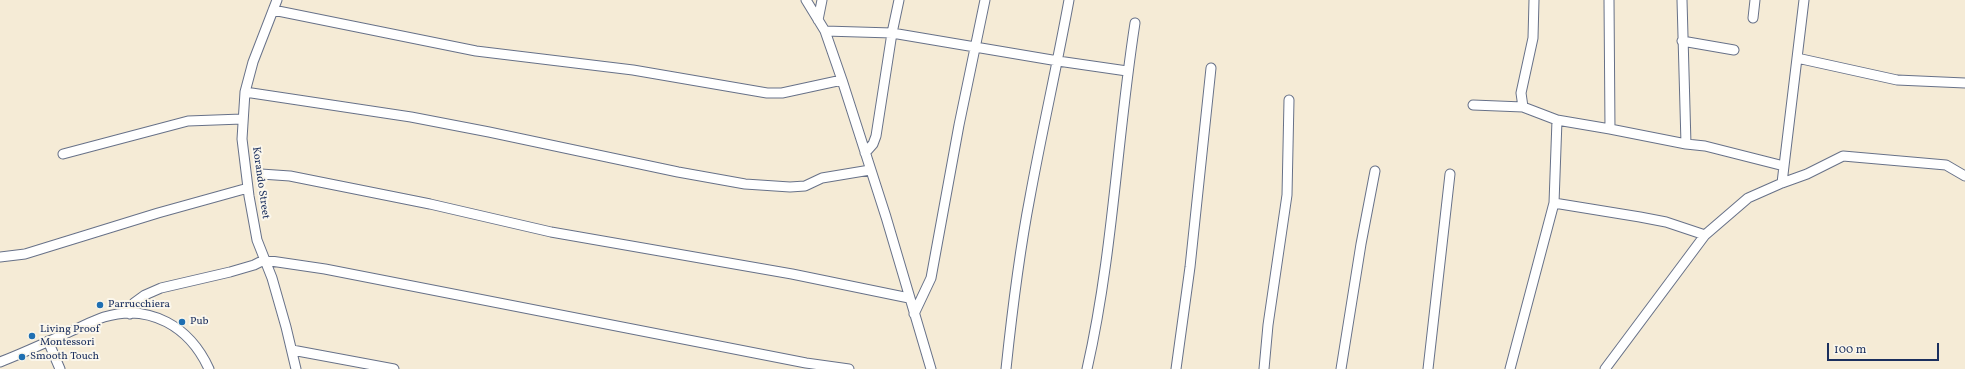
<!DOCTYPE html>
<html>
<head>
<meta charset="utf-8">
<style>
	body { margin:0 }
	#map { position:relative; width:1965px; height:369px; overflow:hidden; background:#f5ebd6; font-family:Vollkorn,serif }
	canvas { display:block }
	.scale { position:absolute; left:1827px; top:343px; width:112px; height:18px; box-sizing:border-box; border:2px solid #1b2f5e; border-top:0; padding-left:5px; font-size:12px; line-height:14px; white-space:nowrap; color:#1b2f5e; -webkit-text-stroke:3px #fbf7ec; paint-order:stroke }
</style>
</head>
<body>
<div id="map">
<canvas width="1965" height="369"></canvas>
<div class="scale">100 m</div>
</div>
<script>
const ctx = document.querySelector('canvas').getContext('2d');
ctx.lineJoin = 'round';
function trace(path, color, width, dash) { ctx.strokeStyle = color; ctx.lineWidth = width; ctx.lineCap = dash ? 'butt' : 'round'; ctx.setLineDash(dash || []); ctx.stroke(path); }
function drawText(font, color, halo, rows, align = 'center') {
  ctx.font = font + ' Vollkorn,serif'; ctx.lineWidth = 4; ctx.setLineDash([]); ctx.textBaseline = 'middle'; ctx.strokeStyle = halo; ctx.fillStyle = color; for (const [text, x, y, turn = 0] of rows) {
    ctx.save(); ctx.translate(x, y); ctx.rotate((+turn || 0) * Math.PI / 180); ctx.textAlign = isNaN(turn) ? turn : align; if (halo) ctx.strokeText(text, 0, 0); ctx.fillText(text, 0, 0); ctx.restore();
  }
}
const minor = new Path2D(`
	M277,0L253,62L245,92L242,139L249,196L257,240L272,278L286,327L296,369
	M806,0L825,31L842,80L886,217L931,369
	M1534,0L1533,38L1521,93L1523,107L1557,120L1610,129L1686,144L1705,146L1784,166L1782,183
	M1609,0L1610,129
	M1682,0L1686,144
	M273,10L476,51L633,70L767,93H782L842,80
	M1753,18L1755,0
	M818,20L822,0
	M825,31L892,33L1058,61L1127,71
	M1682,41L1734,50
	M1797,58L1897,80L1965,83
	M245,92L411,117L489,132L678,172L745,184L790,187L805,186L822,178L870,170
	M1473,105L1523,107
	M865,153L873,144L876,136L892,33L899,0
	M63,154L188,121L242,119
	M1784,166L1804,0
	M261,174L290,176L430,204L551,232L792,274L909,298
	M1554,203L1640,217L1666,222L1705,235
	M0,257L25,254L158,213L248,188
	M130,314L134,303L145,295L161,288L230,272L254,265L264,260L325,269L806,363L849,369
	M914,314L931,278L959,125L985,0
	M48,341L60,369
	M292,350L394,369
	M0,362C26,352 51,340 76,329C85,325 95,320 104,317C150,303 190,327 209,369
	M1006,369C1012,312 1019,254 1030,197C1042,131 1057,66 1069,0
	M1087,369C1113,255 1117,138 1135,23
	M1176,369L1190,267L1211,68
	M1264,369L1268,325L1287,195L1289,100
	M1341,369L1361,244L1375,171
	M1428,369L1450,174
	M1510,369L1554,203L1557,120
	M1605,369L1705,235L1748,198L1782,183L1807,174L1843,156L1946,165L1965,176`);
const markers = [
	[100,305,4,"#1f6fb2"],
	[182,322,4,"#1f6fb2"],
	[32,336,4,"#1f6fb2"],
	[22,357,4,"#1f6fb2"]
];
const streetNames = [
	["Korando Street",260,183,82]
];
const poiNames = [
	["Parrucchiera",108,305],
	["Pub",190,322],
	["Living Proof",40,330],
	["Montessori",40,343],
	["Smooth Touch",30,357]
];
trace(minor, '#677188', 11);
trace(minor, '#fff', 9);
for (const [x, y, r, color] of markers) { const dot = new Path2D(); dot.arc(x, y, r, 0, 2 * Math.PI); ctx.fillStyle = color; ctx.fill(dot); trace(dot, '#fbf7ec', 1.5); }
drawText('11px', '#1b2f5e', '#fbf7ec', streetNames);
drawText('11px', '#1b2f5e', '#fbf7ec', poiNames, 'left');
</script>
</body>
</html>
